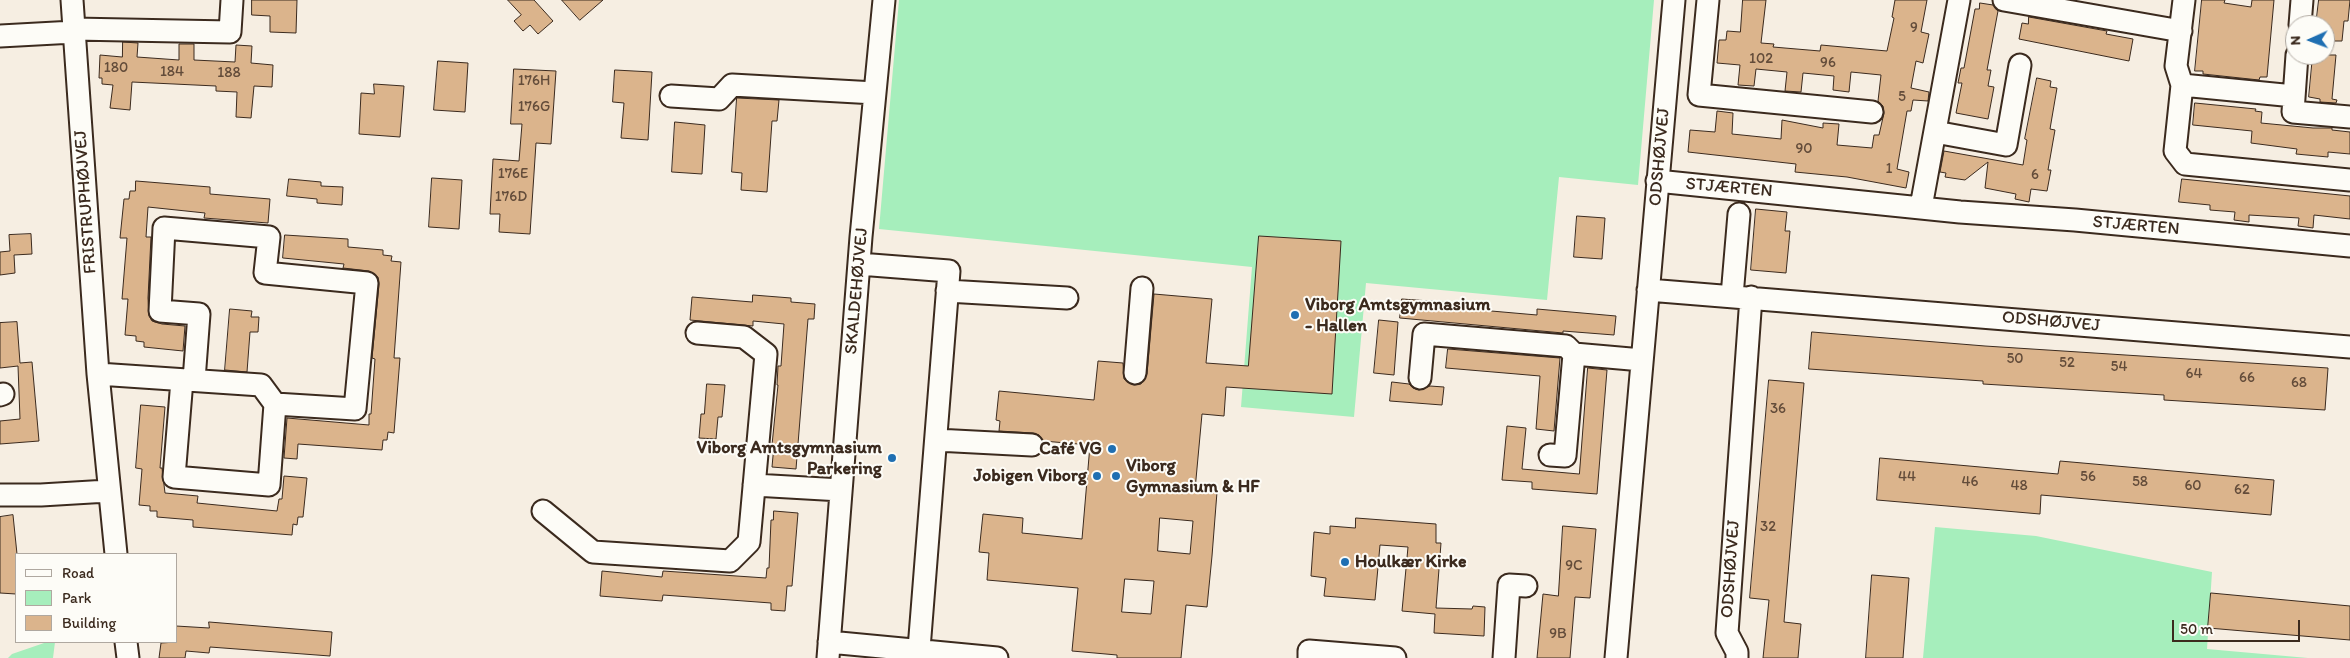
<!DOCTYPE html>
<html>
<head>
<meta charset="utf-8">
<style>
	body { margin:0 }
	#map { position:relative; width:2350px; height:658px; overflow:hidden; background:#f6eee2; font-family:Itim,sans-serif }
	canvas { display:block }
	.legend { position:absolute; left:15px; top:553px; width:162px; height:90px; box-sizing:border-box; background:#fdfcf7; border:1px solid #afa8a0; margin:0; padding:6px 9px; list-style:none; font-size:15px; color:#3b2a1e }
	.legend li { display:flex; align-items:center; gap:10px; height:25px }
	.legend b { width:25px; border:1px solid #afa8a0 }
	.north { position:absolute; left:2285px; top:15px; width:50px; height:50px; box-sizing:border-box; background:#fdfcf7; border:1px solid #afa8a0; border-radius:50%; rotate:268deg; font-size:14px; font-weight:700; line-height:20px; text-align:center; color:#3b2a1e }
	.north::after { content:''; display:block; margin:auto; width:18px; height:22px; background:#1f6fb2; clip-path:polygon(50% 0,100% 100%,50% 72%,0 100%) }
	.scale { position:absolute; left:2172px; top:620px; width:128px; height:22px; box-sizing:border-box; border:2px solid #3b2a1e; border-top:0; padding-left:6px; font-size:15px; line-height:18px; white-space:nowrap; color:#3b2a1e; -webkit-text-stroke:4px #fdfcf7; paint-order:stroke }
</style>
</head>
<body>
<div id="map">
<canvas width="2350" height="658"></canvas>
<ul class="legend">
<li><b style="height:6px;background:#fdfcf7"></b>Road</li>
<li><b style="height:14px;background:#a6eebc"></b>Park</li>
<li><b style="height:14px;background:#dbb48c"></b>Building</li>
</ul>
<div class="north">N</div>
<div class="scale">50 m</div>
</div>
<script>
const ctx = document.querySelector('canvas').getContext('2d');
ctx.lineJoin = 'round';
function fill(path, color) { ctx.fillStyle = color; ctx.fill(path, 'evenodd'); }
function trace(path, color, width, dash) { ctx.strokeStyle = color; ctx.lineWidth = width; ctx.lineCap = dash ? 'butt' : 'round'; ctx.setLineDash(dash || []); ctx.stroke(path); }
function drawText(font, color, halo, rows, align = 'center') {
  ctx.font = font + ' Itim,sans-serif'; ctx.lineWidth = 4; ctx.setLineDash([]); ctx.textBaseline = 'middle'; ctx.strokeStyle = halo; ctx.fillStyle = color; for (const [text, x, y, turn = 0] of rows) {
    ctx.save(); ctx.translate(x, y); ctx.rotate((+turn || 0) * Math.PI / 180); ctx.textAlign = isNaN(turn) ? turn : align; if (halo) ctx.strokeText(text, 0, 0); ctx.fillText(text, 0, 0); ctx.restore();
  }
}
const green = new Path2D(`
	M899,0H1654L1638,185L1559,177L1547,300L1366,283L1354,417L1241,407L1252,267L879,229Z
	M1935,527L2036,536L2212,572L2207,649L2308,658H1923Z
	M47,642H55L53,658H8L12,654Z`);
const building = new Path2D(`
	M252,0H297L296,33L270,32V16L252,15Z
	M508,0H534L553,21L538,34L530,25L523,31L514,21L521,15Z
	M562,0H603L580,20Z
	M1743,0H1766L1761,43L1774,44L1773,47L1820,51L1821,45L1887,51L1894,18L1892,17L1895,0H1927L1921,32L1929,34L1923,63L1916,61L1911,88L1929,92L1928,101L1913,100L1911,111H1907L1897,169L1909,172L1906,188L1847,177L1795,172L1796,164L1688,152L1690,130L1715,132L1717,111L1733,113L1732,134L1781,139L1782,120L1823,128V123L1839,124L1837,145L1872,148L1874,135H1879L1884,113L1883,106L1878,101L1881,75L1851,72L1849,92L1833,90L1834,76L1803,73L1801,92L1785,91L1787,72L1756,69L1754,86L1738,85L1740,65L1717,63L1719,40H1726L1727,31L1740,32Z
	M2202,0H2225L2224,3L2251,7L2252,0H2274L2267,77H2260L2259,80L2203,74V71H2195Z
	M2319,0H2350L2348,21H2344L2342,41H2325V25H2316Z
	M1980,3L1993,5L1998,11L1987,70H1991L1988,86L1994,87L1988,119L1956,113L1962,83H1958L1961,68H1964L1975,9H1979Z
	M2029,17L2107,31L2106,34L2133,39L2129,61L2019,39L2022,23L2028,24Z
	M123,42L138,43L137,57L179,60V44H194V60L235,62L236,45L252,46L251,63L273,65L272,87L254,86L251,118L236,117L237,92L216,91V86L132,82L130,110L110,108L113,85L102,84V78H99L100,55L122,57Z
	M2313,55H2336L2332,99L2337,100L2336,103L2320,102V99L2309,97Z
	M438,61L468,63L465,112L434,110Z
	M514,69L556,71L551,144L536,143L530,234L499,232L500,214H490L493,159L519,161L522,124H511Z
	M615,70L652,72L648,140L621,138L624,103L613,102Z
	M2037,78L2051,81L2050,87L2057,88L2050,129L2055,130L2048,170H2051L2047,191L2031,189L2029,202L2015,199L2016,194L1985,188L1988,162L1965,180L1945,177L1946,173L1940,172L1944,151L2023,165L2027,140L2025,139Z
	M374,84L404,86L400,137L359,134L361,93L374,94Z
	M737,98L779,100L777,121H772L767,192L741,190L742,173L732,172Z
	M2195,103L2256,109L2255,111L2262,112L2261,123L2313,128H2332V130L2350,132V154L2328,152V157L2296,154L2297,149L2251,143L2252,131L2193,125Z
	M675,122L705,125L702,174L672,172Z
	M432,178L462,180L459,229L429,227Z
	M289,179L321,182V186L343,187L342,205L317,203V199L287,196Z
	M2182,179L2350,196V219L2314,215L2313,228L2298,226L2299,218L2249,215V222L2234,220L2235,212L2210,210V205L2179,202Z
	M136,181L210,187V194L270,199L268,223L204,218L205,213L148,207L146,237H151L148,298L149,316L152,321L162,324L185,326L183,351L144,347V342L136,341V336L125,335L128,299H122L127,238H120L124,199H129L130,191H135Z
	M1756,209L1787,212L1785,231H1790L1786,273L1751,270Z
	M1577,216L1605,218L1602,259L1574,257Z
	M31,234L32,254L14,255L15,273L0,275V252L10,251L9,235Z
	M285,235L348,239V247L383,250V255L392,256L391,261L401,262L394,358H400L394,433L388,432L387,440H383L382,450L298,444L297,459L284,458L287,418L369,425V414H371L375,359L372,358L379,284L378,277L369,271L343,268L344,264L283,258Z
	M1259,236L1341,241L1332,394L1226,387L1224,416L1202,414L1195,490L1217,492L1212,556L1207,607L1186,605L1181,658H1117V655L1072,651L1078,588L987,580L989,553L979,552L983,514L1023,518L1022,533L1082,539L1090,445L1043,441L1039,435L1033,433L999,431L1000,421L996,420L999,391L1094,400L1098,361L1123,363L1124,379L1134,385L1141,384L1147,374L1154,294L1212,299L1206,363L1248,366ZM1160,518L1193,521L1190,554L1158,551ZM1125,579L1154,581L1151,614L1122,612Z
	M753,295L791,298V302L815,304L814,319H808L796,469L772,467L774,445H772L778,385H777L778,366H781L784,324L753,321V326L690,320L692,297L752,302Z
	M1402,299L1457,303V308L1537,315V309L1616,316L1614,335L1563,331V333L1400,318Z
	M230,309L252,311L251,317H259L258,332H250L247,372L225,370Z
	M1379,320L1398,322L1394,375L1374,373Z
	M17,322L20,363L32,362L39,441L0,444V421L20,419L18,366L0,368V323Z
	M1812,332L1985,346L2328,368L2325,410L2164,400V395L1983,384V381L1809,369Z
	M1448,349L1560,358L1554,431L1536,429L1540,376L1446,368Z
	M1588,368L1607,370L1597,494L1532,489V482L1502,480L1507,426L1526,428L1522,469L1579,474Z
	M1769,380L1804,383L1784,622L1801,624L1798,658H1763L1769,600L1750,598Z
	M1392,382L1409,384L1413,388L1419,390L1430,386L1444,387L1442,405L1390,401Z
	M707,384L725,385L722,417H718L716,439L699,438L701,414H704Z
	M141,405L165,407L160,468H162L165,493L198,496L197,503L277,511L279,499H282L284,476L307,478L303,517H298L297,525L293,524L292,535L193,527V520L157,517V511H150V506L139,505L142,469L136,468Z
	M1880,458L2058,474L2060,461L2274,480L2271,515L2041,495L2040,514L1877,500Z
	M774,511L798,513L792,586H787L785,611L771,610V603L663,595L662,601L600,596L602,571L662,577L663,571L766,578L767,568H769L771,520H773Z
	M13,515L17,554L16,594L0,593V517Z
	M1356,518L1436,524V543H1441L1436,608L1472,609L1473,606L1485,607L1484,636L1434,633L1435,614L1402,611L1408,547L1380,545L1375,600L1324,596L1326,578L1311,576L1314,532L1330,534V526L1355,528Z
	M1563,526L1596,529L1590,598L1575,597L1570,658H1537L1543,594L1558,596Z
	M1872,575L1909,578L1903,658H1866Z
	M2211,593L2350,606V640L2208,628Z
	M209,622L332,632L330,656L210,647L209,653L186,651L185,658H159L161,643L176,642V626L209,628Z`);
const minor = new Path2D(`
	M72,0L98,374L116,554
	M1708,0L1699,95L1872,112
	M2004,0L2181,31
	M2184,0L2176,66L2182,85L2175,151L2185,164L2350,180
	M2300,25L2302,0
	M74,29L230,32L232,0
	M0,36L74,32
	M2297,55L2293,112L2350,117
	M2182,85L2294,96
	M671,96L719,99L732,85L875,93
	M1935,132L2006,145L2020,65
	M1657,181L1960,212L2075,220L2350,246
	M1921,207L1959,0
	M859,264L949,271L919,649L923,658
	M1648,290L2350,347
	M947,291L1067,298
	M1732,296L1739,214
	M1135,373L1142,288
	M98,374L261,385L275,404
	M1420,378L1424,334L1566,346L1574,354
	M182,380L174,477L269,485L275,404L355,409L367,283L265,273L269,237L164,228L160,311L199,314L194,380
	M0,395L3,394
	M936,440L1032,445
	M1550,455L1565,456L1574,354L1642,360
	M754,485L841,490
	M0,495H41L108,491
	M543,511L593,552L730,561L749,542L766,354L744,337L697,333
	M126,642L128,658
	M829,642L997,658
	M828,658L861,237L884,0
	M1309,658V651L1395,658
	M1504,658L1509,585L1526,586
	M1616,658L1674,0
	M1737,658V652L1727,633L1751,297`);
const markers = [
	[1295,315,5,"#1f6fb2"],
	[1112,449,5,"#1f6fb2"],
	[892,458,5,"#1f6fb2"],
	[1097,476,5,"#1f6fb2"],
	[1116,476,5,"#1f6fb2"],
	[1345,562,5,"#1f6fb2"]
];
const numberNames = [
	["9",1914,28],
	["102",1761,59],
	["96",1828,63],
	["180",116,68],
	["184",172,72],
	["188",229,73],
	["176H",534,81],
	["5",1902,97],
	["176G",534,107],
	["90",1804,149],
	["1",1889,169],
	["176E",513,174],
	["6",2035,175],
	["176D",511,197],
	["50",2015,359],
	["52",2067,363],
	["54",2119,367],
	["64",2194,374],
	["66",2247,378],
	["68",2299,383],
	["36",1778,409],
	["44",1907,477],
	["56",2088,477],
	["46",1970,482],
	["58",2140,482],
	["48",2019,486],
	["60",2193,486],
	["62",2242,490],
	["32",1768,527],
	["9C",1574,566],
	["9B",1558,634]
];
const streetNames = [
	["ODSHØJVEJ",1660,157,-85],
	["STJÆRTEN",1729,188,5],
	["FRISTRUPHØJVEJ",86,202,-94],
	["STJÆRTEN",2136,226,5],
	["SKALDEHØJVEJ",857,291,-85],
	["ODSHØJVEJ",2051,322,5],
	["ODSHØJVEJ",1731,569,-86]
];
const poiNames = [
	["Viborg Amtsgymnasium",1305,305],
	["- Hallen",1305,326],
	["Viborg Amtsgymnasium",882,448,"right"],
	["Parkering",882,469,"right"],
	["Café VG",1102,449,"right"],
	["Viborg",1126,466],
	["Gymnasium & HF",1126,487],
	["Jobigen Viborg",1087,476,"right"],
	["Houlkær Kirke",1355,562]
];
fill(green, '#a6eebc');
fill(building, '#dbb48c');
trace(building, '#3b2a1e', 1);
trace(minor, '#3b2a1e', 25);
trace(minor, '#fdfcf7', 21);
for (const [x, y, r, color] of markers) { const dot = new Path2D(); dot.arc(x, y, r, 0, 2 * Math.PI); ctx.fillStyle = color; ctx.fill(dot); trace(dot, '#fdfcf7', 2); }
drawText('15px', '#634c3a', null, numberNames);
drawText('18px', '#3b2a1e', '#fdfcf7', streetNames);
drawText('bold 18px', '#3b2a1e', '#fdfcf7', poiNames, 'left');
</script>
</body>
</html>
